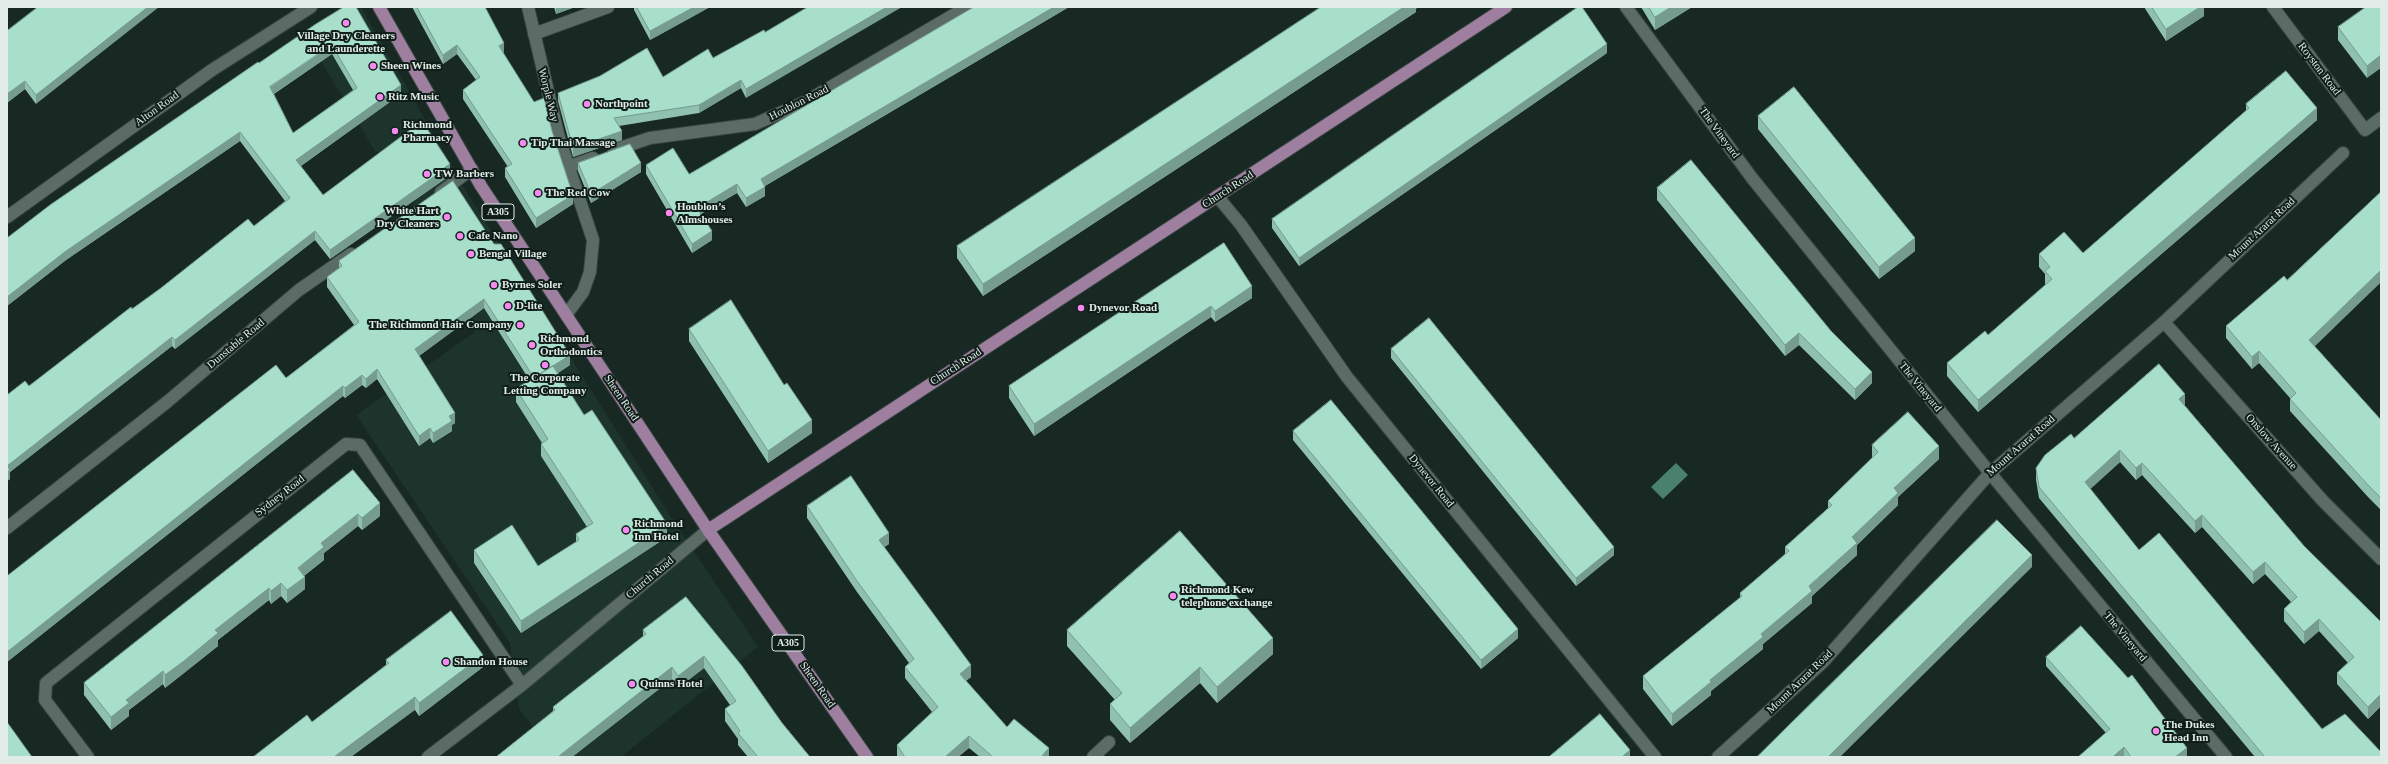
<!DOCTYPE html>
<html>
<head>
<meta charset="utf-8">
<style>
	body { margin:0 }
	#map { position:relative; width:2388px; height:764px; overflow:hidden; background:#182823; font-family:Georgia,serif }
	canvas { display:block }
	.frame { position:absolute; inset:0; border:8px solid #e1ebe7; pointer-events:none }
</style>
</head>
<body>
<div id="map">
<canvas width="2388" height="764"></canvas>
<div class="frame"></div>
</div>
<script>
const ctx = document.querySelector('canvas').getContext('2d');
ctx.lineJoin = 'round';
function fill(path, color) { ctx.fillStyle = color; ctx.fill(path, 'evenodd'); }
function trace(path, color, width, dash) { ctx.strokeStyle = color; ctx.lineWidth = width; ctx.lineCap = dash ? 'butt' : 'round'; ctx.setLineDash(dash || []); ctx.stroke(path); }
function drawText(font, color, halo, rows, align = 'center') {
  ctx.font = font + ' Georgia,serif'; ctx.lineWidth = 4; ctx.setLineDash([]); ctx.textBaseline = 'middle'; ctx.strokeStyle = halo; ctx.fillStyle = color; for (const [text, x, y, turn = 0] of rows) {
    ctx.save(); ctx.translate(x, y); ctx.rotate((+turn || 0) * Math.PI / 180); ctx.textAlign = isNaN(turn) ? turn : align; if (halo) ctx.strokeText(text, 0, 0); ctx.fillText(text, 0, 0); ctx.restore();
  }
}
const built = new Path2D(`
	M341,7H361L466,191L671,517L758,647L621,757H557L519,709L510,643L356,415L475,332L406,230L415,199L384,156L375,151L304,33Z`);
const water = new Path2D(`
	M1676,463L1688,475L1663,499L1651,487Z`);
const minor = new Path2D(`
	M528,7L559,138L593,240L590,272L583,292L566,315
	M1626,7L1752,178L1990,473L2226,757
	M2273,7L2365,130L2381,118
	M534,34L608,7
	M614,150L650,138L755,124L805,102L967,7
	M568,167L593,158
	M441,192L472,169
	M1217,196L1241,225L1347,377L1655,757
	M7,217L212,70L311,7
	M2164,322L2323,501L2381,559
	M7,528L167,402L299,290L351,254
	M88,757L45,700L46,683L346,444L360,445L522,685
	M428,757L522,685L708,530
	M1093,757L1109,742
	M1718,757L1823,662L1990,473L2164,322L2343,153`);
const major = new Path2D(`
	M379,7L481,186L708,530L867,757
	M708,530L1506,7`);
const wall = new Path2D(`
	M38,7L36,104L25,89L7,103Z
	M412,7H485L504,52L503,53L552,131L573,204L536,228L505,177V168L508,167L463,99V90L476,80L457,54L443,64Z
	M554,7H575L556,14Z
	M634,7H710L650,40L634,10Z
	M1069,7L765,186V196L746,207L737,193L701,214L712,240L692,253L646,174V165L689,174Z
	M1641,7H1692L1655,30Z
	M2144,7H2204V16L2166,41Z
	M2381,7L2367,78L2338,40V27Z
	M1416,9V12L983,296L957,258V246Z
	M316,24L401,94L301,166L323,195L450,173L445,176V179L330,259L315,240L175,349L172,346L10,472V479L7,481L29,386L132,309L254,226L285,201L240,141L66,260L7,306V238ZM332,54L353,90L293,133L274,94Z
	M764,30L746,98L741,88L699,113L619,126L622,140L573,157L558,101V93L663,77L713,58Z
	M1607,53L1299,266L1272,228V219Z
	M2246,104L2317,120L1978,412L1947,376V363L1988,335L2046,285L2045,284V274L2039,267V254L2083,253L2246,111Z
	M1758,116L1915,251L1879,279L1758,129Z
	M578,163L641,172L591,203L578,171Z
	M453,181L570,365L558,373L584,415L667,537L521,633L474,563V550L538,566L576,542V534L587,527L541,456V444L542,443L516,402V389L530,381L484,308L419,356L455,423L452,425V431L433,443L430,438L419,446L377,379L366,388L362,385L345,398L343,396L283,443L7,662V576L286,378L354,325L327,287V277L339,268V261Z
	M1657,188L1872,383L1855,400L1799,345L1785,356L1657,200Z
	M2381,192V282L2314,346L2381,420V510L2368,497L2290,411V398L2259,363L2252,369L2226,338V326L2287,280Z
	M1224,243L1252,298L1215,322L1211,317L1034,436L1009,398V386Z
	M689,329L784,385L812,433L768,463L689,341Z
	M1391,349L1614,555L1576,586L1391,358Z
	M2185,406L2304,546L2381,622V706L2368,719L2337,684V673L2348,663L2319,631L2304,644L2284,621V609L2291,602L2265,574L2253,584L2202,527L2195,533L2142,475L2136,480L2120,462L2090,489L2139,550L2322,729L2381,757H2255L2039,498L2036,480V468L2074,438Z
	M1293,431L1518,638L1481,669L1293,440Z
	M1872,445L1939,459L1898,497V505L1857,545V555L1812,596V603L1763,644V649L1711,691V695L1672,726L1643,689V676L1740,598V593L1785,554V547L1828,508V501L1872,458Z
	M353,470L380,516L362,530L358,526L324,553V560L304,576L305,589L287,603L281,596L271,604L269,600L218,640V646L184,673L165,688L163,684L129,710V716L111,730L84,695V683Z
	M807,506L889,544L884,547L971,677L966,681L1007,727L1049,757H980L969,748L958,757H898L897,756V745L932,712L905,678V667L909,663L857,592L807,518Z
	M686,597L782,723L810,757H748L738,745V739L725,721V709L730,705L704,668L678,688L672,679L572,757H496L553,711V707L643,637V630Z
	M1067,630L1273,654L1217,703L1200,683L1130,743L1110,720V704L1115,700L1067,646Z
	M2046,657L2187,757H2124L2106,733L2046,666Z
	M386,660L483,667L419,716L415,710L312,722L386,665Z`);
const shadedWall = new Path2D(`
	M148,7H159L36,104V95Z
	M556,7H575L556,14Z
	M694,7H710L650,40V31Z
	M887,7H902L746,98V89Z
	M1054,7H1069L761,188V179Z
	M1404,7H1418L1416,9V12L983,296V284Z
	M1671,7H1692L1655,30V17Z
	M2200,7H2204V16L2166,41V29Z
	M504,43V52L499,56V46Z
	M1607,44V53L1299,266V258Z
	M332,45V54L270,96V87Z
	M457,45V54L443,64V55Z
	M2381,55V68L2367,78V66Z
	M741,80V88L699,113V105Z
	M25,81V89L7,103V94Z
	M401,85V94L296,169V160Z
	M2317,108V120L1978,412V400Z
	M622,131V140L573,157V148Z
	M240,132V141L66,260L7,306V297L66,251Z
	M641,163V172L591,203V194Z
	M450,164V173L445,176V179L330,259V250Z
	M737,184V193L697,216V208Z
	M765,187V196L746,207V198Z
	M573,195V204L536,228V218Z
	M315,231V240L175,349V340Z
	M712,231V240L692,253V244Z
	M1915,238V251L1879,279V267Z
	M2381,270V282L2309,352V340Z
	M1252,286V298L1215,322V311Z
	M484,299V308L415,359V349Z
	M1211,306V317L1034,436V424Z
	M1799,333V345L1785,356V345Z
	M172,337V346L10,472V479L7,481V466Z
	M2259,351V363L2252,369V357Z
	M570,355V365L534,388V378Z
	M377,369V379L366,388V379Z
	M1872,372V383L1855,400V389Z
	M362,375V385L345,398V388Z
	M343,386V396L283,443L7,662V652L283,433Z
	M2185,394V406L2179,399Z
	M455,413V423L452,425V431L433,443V433L449,416Z
	M812,420V433L768,463V451Z
	M430,428V438L419,446V436Z
	M1939,446V459L1898,497V505L1857,545V555L1812,596V603L1763,644V649L1711,691V695L1672,726V714L1710,680L1809,586L1852,537L1894,488Z
	M2120,450V462L2085,494V482Z
	M2142,463V475L2136,480V468Z
	M380,503V516L362,530V518Z
	M358,514V526L324,553V560L298,580V568L321,543Z
	M2202,515V527L2195,533V521Z
	M667,524V537L521,633V621Z
	M889,533V544L879,551V540Z
	M1614,547V555L1576,586V578Z
	M2032,555V567L1840,757H1828Z
	M2265,562V574L2253,584V572Z
	M305,577V589L287,603V590Z
	M281,583V596L271,604V591Z
	M269,588V600L218,640V646L184,673L165,688V675L215,630Z
	M2319,619V631L2304,644V632Z
	M1518,629V638L1481,669V660Z
	M1273,638V654L1217,703V687Z
	M483,655V667L419,716V703Z
	M704,656V668L678,688V676Z
	M971,665V677L960,685V674Z
	M672,667V679L572,757H559V756Z
	M1200,667V683L1130,743V728Z
	M163,671V684L129,710V716L111,730V717L126,700Z
	M2381,694V706L2368,719V707Z
	M415,697V710L351,757H334Z
	M969,736V748L958,757H945Z
	M2124,747V756L2123,757H2113Z
	M1049,748V757H1041Z
	M2187,748V757H2175Z
	M1630,750V757H1622Z`);
const building = new Path2D(`
	M38,7H148L36,95L25,81L7,94V31Z
	M344,7H356L401,85L296,160L323,195L422,121L450,164L444,168L445,169L330,250L315,231L175,340L172,337L7,466V395L25,381L29,386L131,307L132,309L161,288L248,219L254,226L290,198L240,132L66,251L7,297V238L50,205L258,62L259,63L316,24ZM332,45L357,88L293,133L270,87Z
	M417,7H485L504,43L499,46L534,102L544,98L552,131L573,195L536,218L505,168L512,164L463,90L480,77L457,45L443,55Z
	M637,7H694L650,31Z
	M808,7H887L746,89L741,80L699,105L614,118L622,131L573,148L558,93L600,76L647,48L663,77L708,49L713,58L764,30L765,32Z
	M974,7H1054L761,179L765,187L746,198L737,184L697,208L712,231L692,244L646,165L673,148L689,174Z
	M1321,7H1404L983,284L957,246Z
	M1578,7H1582L1607,44L1299,258L1272,219Z
	M1649,7H1671L1655,17Z
	M2152,7H2200L2166,29Z
	M2366,7H2381V55L2367,66L2338,27Z
	M2286,71L2317,108L1978,400L1947,363L1985,331L1988,335L2052,279L2045,271L2050,267L2039,254L2064,232L2083,253L2249,108L2246,104Z
	M1794,87L1915,238L1879,267L1758,116Z
	M630,144L641,163L591,194L578,163Z
	M1691,160L1831,331L1872,372L1855,389L1799,333L1785,345L1657,188Z
	M453,181L494,244H501L570,355L534,378L484,299L415,349L455,413L449,416L452,421L433,433L430,428L419,436L377,369L366,379L362,375L345,388L343,386L283,433L7,652V576L276,365L286,378L359,322L327,277L342,266L339,261Z
	M2381,192V270L2309,340L2381,420V498L2368,485L2290,399L2296,393L2259,351L2252,357L2226,326L2284,276L2287,280Z
	M1224,243L1252,286L1215,311L1211,306L1034,424L1009,386Z
	M731,300L784,385L787,383L812,420L768,451L689,329Z
	M1429,318L1614,547L1576,578L1391,349Z
	M2159,364L2185,394L2179,399L2304,546L2381,622V694L2368,707L2337,673L2354,657L2319,619L2304,632L2284,609L2297,597L2265,562L2253,572L2202,515L2195,521L2142,463L2136,468L2120,450L2085,482L2139,550L2159,533L2322,729L2345,714L2381,752V757H2265L2039,487L2036,468L2045,455L2071,434L2074,438Z
	M553,366L584,415L592,410L667,524L521,621L474,550L512,525L538,566L579,540L576,534L593,523L541,444L548,439L516,389Z
	M1331,400L1518,629L1481,660L1293,431Z
	M1908,412L1939,446L1894,488L1898,493L1852,537L1857,543L1809,586L1812,591L1761,634L1763,637L1710,680L1711,682L1672,714L1643,676L1742,596L1740,593L1789,551L1785,547L1832,505L1828,501L1878,452L1872,445Z
	M7,466L10,470L7,472Z
	M353,470L380,503L362,518L358,514L321,543L324,547L298,568L305,577L287,590L281,583L271,591L269,588L215,630L218,633L184,661L165,675L163,671L126,700L129,703L111,717L84,683Z
	M851,476L889,533L879,540L971,665L960,674L1007,727L1014,719L1049,748L1041,757H993L969,736L945,757H905L897,745L938,707L905,667L914,659L857,581L807,506Z
	M1997,520L2032,555L1828,757H1757Z
	M1180,531L1273,638L1217,687L1200,667L1130,728L1110,704L1122,693L1067,630Z
	M686,597L742,666L782,723L810,757H758L738,733L740,731L725,709L736,701L704,656L678,676L672,667L559,756L560,757H496L555,710L553,707L646,634L643,630Z
	M451,611L483,655L419,703L415,697L334,757H253L307,715L312,722L389,663L386,660Z
	M2081,626L2128,678L2132,675L2187,748L2175,757H2131L2124,747L2113,757H2078L2110,729L2046,657Z
	M1600,714L1630,750L1622,757H1549Z
	M7,722L32,757H7Z`);
const markers = [
	[346,23,4,"#f589ee"],
	[373,66,4,"#f589ee"],
	[380,97,4,"#f589ee"],
	[587,104,4,"#f589ee"],
	[395,131,4,"#f589ee"],
	[523,143,4,"#f589ee"],
	[427,174,4,"#f589ee"],
	[538,193,4,"#f589ee"],
	[669,213,4,"#f589ee"],
	[447,217,4,"#f589ee"],
	[460,236,4,"#f589ee"],
	[471,254,4,"#f589ee"],
	[494,285,4,"#f589ee"],
	[508,306,4,"#f589ee"],
	[1081,308,4,"#f589ee"],
	[520,325,4,"#f589ee"],
	[532,345,4,"#f589ee"],
	[545,365,4,"#f589ee"],
	[626,530,4,"#f589ee"],
	[1173,596,4,"#f589ee"],
	[446,662,4,"#f589ee"],
	[632,684,4,"#f589ee"],
	[2156,731,4,"#f589ee"]
];
const shields = [
	[498,212,32],
	[788,643,32]
];
const shieldNames = [
	["A305",498,212],
	["A305",788,643]
];
const poiNames = [
	["Village Dry Cleaners",346,36,"center"],
	["and Launderette",346,49,"center"],
	["Sheen Wines",381,66],
	["Ritz Music",388,97],
	["Northpoint",595,104],
	["Richmond",403,125],
	["Pharmacy",403,138],
	["Tip Thai Massage",531,143],
	["TW Barbers",435,174],
	["The Red Cow",546,193],
	["Houblon’s",677,207],
	["Almshouses",677,220],
	["White Hart",439,211,"right"],
	["Dry Cleaners",439,224,"right"],
	["Cafe Nano",468,236],
	["Bengal Village",479,254],
	["Byrnes Soler",502,285],
	["D-lite",516,306],
	["Dynevor Road",1089,308],
	["The Richmond Hair Company",512,325,"right"],
	["Richmond",540,339],
	["Orthodontics",540,352],
	["The Corporate",545,378,"center"],
	["Letting Company",545,391,"center"],
	["Richmond",634,524],
	["Inn Hotel",634,537],
	["Richmond Kew",1181,590],
	["telephone exchange",1181,603],
	["Shandon House",454,662],
	["Quinns Hotel",640,684],
	["The Dukes",2164,725],
	["Head Inn",2164,738]
];
const streetNames = [
	["Royston Road",2319,69,53],
	["Worple Way",548,95,76],
	["Houblon Road",799,103,-27],
	["Alton Road",157,109,-36],
	["The Vineyard",1719,133,54],
	["Church Road",1228,190,-33],
	["Mount Ararat Road",2262,229,-43],
	["Dunstable Road",236,344,-40],
	["Church Road",956,367,-33],
	["The Vineyard",1920,387,51],
	["Sheen Road",621,398,56],
	["Onslow Avenue",2271,442,48],
	["Mount Ararat Road",2021,446,-41],
	["Dynevor Road",1431,481,51],
	["Sydney Road",280,496,-38],
	["Church Road",650,578,-40],
	["The Vineyard",2125,637,50],
	["Mount Ararat Road",1800,682,-44],
	["Sheen Road",817,685,55]
];
fill(built, '#1d342d');
fill(water, '#4a806e');
trace(minor, '#384541', 14);
trace(major, '#384541', 14);
trace(minor, '#5b6c66', 12);
trace(major, '#9f7fa0', 12);
fill(wall, '#90c0af');
fill(shadedWall, '#759c8e');
fill(building, '#a7dfcb');
trace(building, '#759c8e', 1);
for (const [x, y, r, color] of markers) { const dot = new Path2D(); dot.arc(x, y, r, 0, 2 * Math.PI); ctx.fillStyle = color; ctx.fill(dot); trace(dot, '#0f1e19', 1.5); }
for (const [x, y, w] of shields) { const box = new Path2D(); box.roundRect(x - w / 2, y - 8, w, 16, 3); ctx.fillStyle = '#0f1e19'; ctx.fill(box); trace(box, '#e1ebe7', 1); }
drawText('bold 10px', '#e1ebe7', null, shieldNames);
drawText('bold 11px', '#e1ebe7', '#0f1e19', poiNames, 'left');
drawText('11px', '#e1ebe7', '#0f1e19', streetNames);
</script>
</body>
</html>
